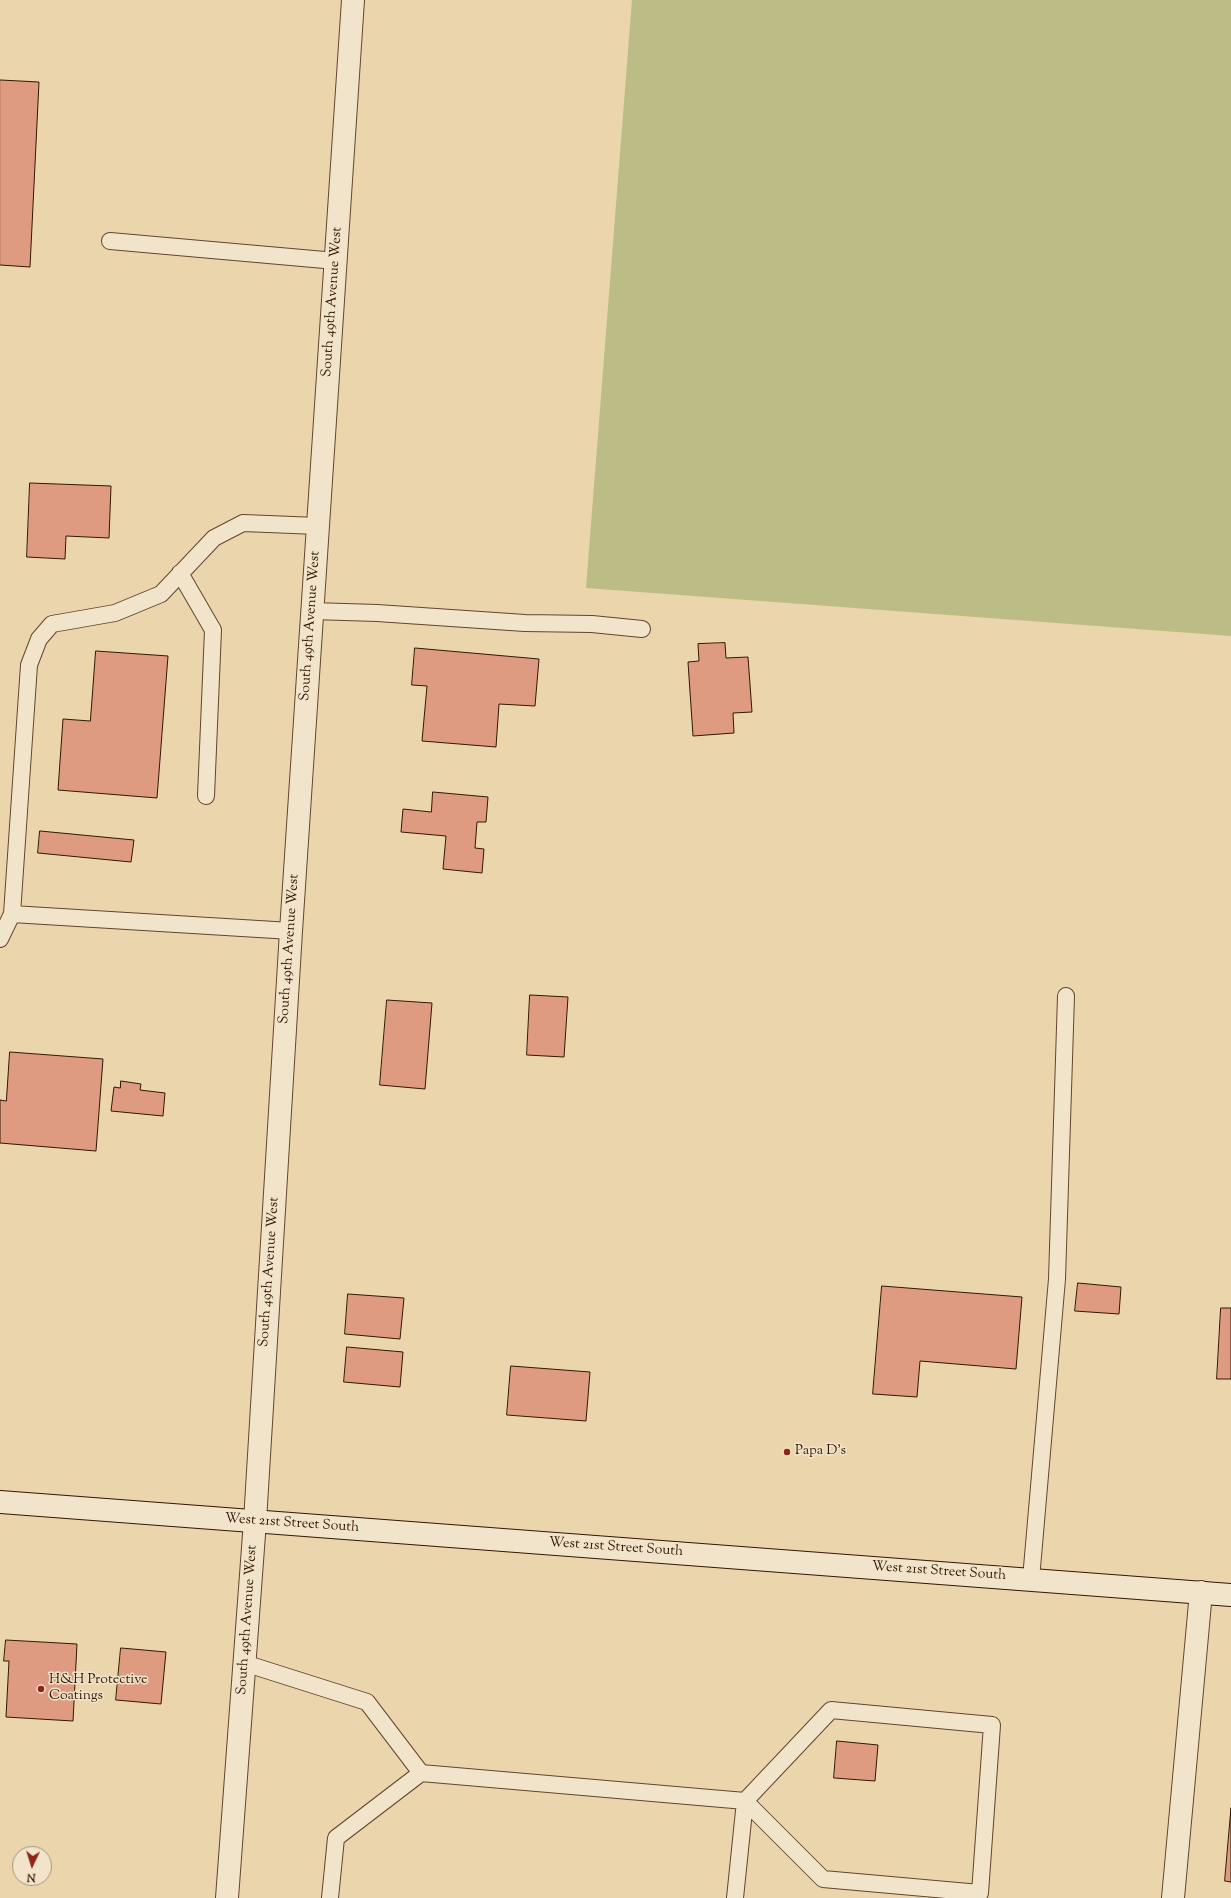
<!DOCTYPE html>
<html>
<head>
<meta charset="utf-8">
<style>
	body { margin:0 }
	#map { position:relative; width:1231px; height:1898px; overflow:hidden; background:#ebd5ad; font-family:"Sorts Mill Goudy",serif }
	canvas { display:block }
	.north { position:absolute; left:12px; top:1846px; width:40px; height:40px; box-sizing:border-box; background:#f2e4ca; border:1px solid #a5927a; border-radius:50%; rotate:184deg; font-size:11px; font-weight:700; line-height:16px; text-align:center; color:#321703 }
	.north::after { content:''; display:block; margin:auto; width:14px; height:18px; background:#8f2418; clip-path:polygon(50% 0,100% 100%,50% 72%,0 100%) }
</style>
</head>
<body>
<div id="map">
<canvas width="1231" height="1898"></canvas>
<div class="north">N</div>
</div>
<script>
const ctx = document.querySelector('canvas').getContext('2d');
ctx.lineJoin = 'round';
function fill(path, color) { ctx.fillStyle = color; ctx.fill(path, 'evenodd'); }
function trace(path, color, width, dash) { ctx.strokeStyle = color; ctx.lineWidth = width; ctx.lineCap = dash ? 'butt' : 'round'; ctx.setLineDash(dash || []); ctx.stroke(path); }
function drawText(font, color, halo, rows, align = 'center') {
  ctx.font = font + ' "Sorts Mill Goudy",serif'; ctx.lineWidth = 3; ctx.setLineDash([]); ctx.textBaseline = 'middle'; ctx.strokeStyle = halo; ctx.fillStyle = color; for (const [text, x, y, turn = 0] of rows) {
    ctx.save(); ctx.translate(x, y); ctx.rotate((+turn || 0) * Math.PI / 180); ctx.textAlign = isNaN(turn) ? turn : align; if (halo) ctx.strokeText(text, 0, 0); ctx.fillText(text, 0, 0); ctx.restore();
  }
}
const green = new Path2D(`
	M632,0H1231V636L586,588Z`);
const building = new Path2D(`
	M0,80L39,82L30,267L0,265Z
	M30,483L111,486L109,538L66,536L65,559L27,557Z
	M725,643L726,658L748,657L752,712L733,713L734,733L693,736L688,662L699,661L698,644Z
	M415,648L539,659L535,706L499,704L496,747L422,741L427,686L412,685Z
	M96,651L168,656L157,798L58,790L63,719L90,721Z
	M433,792L488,797L486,822H477L475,848L484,849L482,873L443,869L446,836L401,832L403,809L431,812Z
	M40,831L134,840L131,862L38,853Z
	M530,995L568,997L564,1057L527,1055Z
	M387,1000L432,1003L425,1089L380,1085Z
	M10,1052L103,1059L96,1151L0,1143V1100L6,1101Z
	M121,1081L141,1084L140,1090L165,1093L163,1116L111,1111L114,1087L120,1088Z
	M1078,1283L1121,1287L1119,1314L1075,1311Z
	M882,1286L1022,1297L1016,1369L920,1361L917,1397L873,1394Z
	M348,1294L404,1298L400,1339L345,1334Z
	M1221,1308H1231V1379H1217Z
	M347,1347L403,1352L400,1387L344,1382Z
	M511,1366L590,1372L586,1421L507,1415Z
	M6,1640L77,1644L73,1721L6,1717L9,1661H4Z
	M121,1648L166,1652L161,1704L116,1700Z
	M837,1741L878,1745L875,1781L834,1778Z
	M1231,1808V1882L1225,1881Z`);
const service = new Path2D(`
	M110,241L336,261
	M180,573L213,630L206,796
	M312,611L377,613L525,623L592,624L642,629
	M12,914L29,665L39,639L52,624L115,613L161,594L214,538L243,523L318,526
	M0,939L12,914L291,931
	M1031,1579L1057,1279L1066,996
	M244,1663L367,1702L421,1773L745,1801L831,1710L992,1725L980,1893L823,1879L745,1801
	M330,1898L336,1838L421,1773
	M735,1898L745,1801`);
const minor = new Path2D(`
	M227,1898L255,1521
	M1173,1898L1201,1592`);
const tertiary = new Path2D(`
	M255,1521L291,931L353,0`);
const secondary = new Path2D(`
	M0,1502L1231,1595`);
const markers = [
	[787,1452,4,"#8f2418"],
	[41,1689,4,"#8f2418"]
];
const streetNames = [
	["South 49th Avenue West",333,302,-86],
	["South 49th Avenue West",311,626,-86],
	["South 49th Avenue West",290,949,-86],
	["South 49th Avenue West",270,1272,-86],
	["West 21st Street South",292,1524,4],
	["West 21st Street South",616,1548,4],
	["West 21st Street South",939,1572,4],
	["South 49th Avenue West",248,1620,-86]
];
const poiNames = [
	["Papa D's",795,1452],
	["H&H Protective",49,1681],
	["Coatings",49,1697]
];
fill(green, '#bcbc86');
fill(building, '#df9b81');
trace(building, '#321703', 1);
trace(service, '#60462e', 18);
trace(minor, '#60462e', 24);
trace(tertiary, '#60462e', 24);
trace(secondary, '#321703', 24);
trace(service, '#f2e4ca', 16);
trace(minor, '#f2e4ca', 22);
trace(tertiary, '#f2e4ca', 22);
trace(secondary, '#f2e4ca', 22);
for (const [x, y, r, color] of markers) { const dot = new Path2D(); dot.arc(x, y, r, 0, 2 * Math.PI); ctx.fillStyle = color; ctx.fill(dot); trace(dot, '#f2e4ca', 1.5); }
drawText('14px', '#321703', '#f2e4ca', streetNames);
drawText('14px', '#321703', '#f2e4ca', poiNames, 'left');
</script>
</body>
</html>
